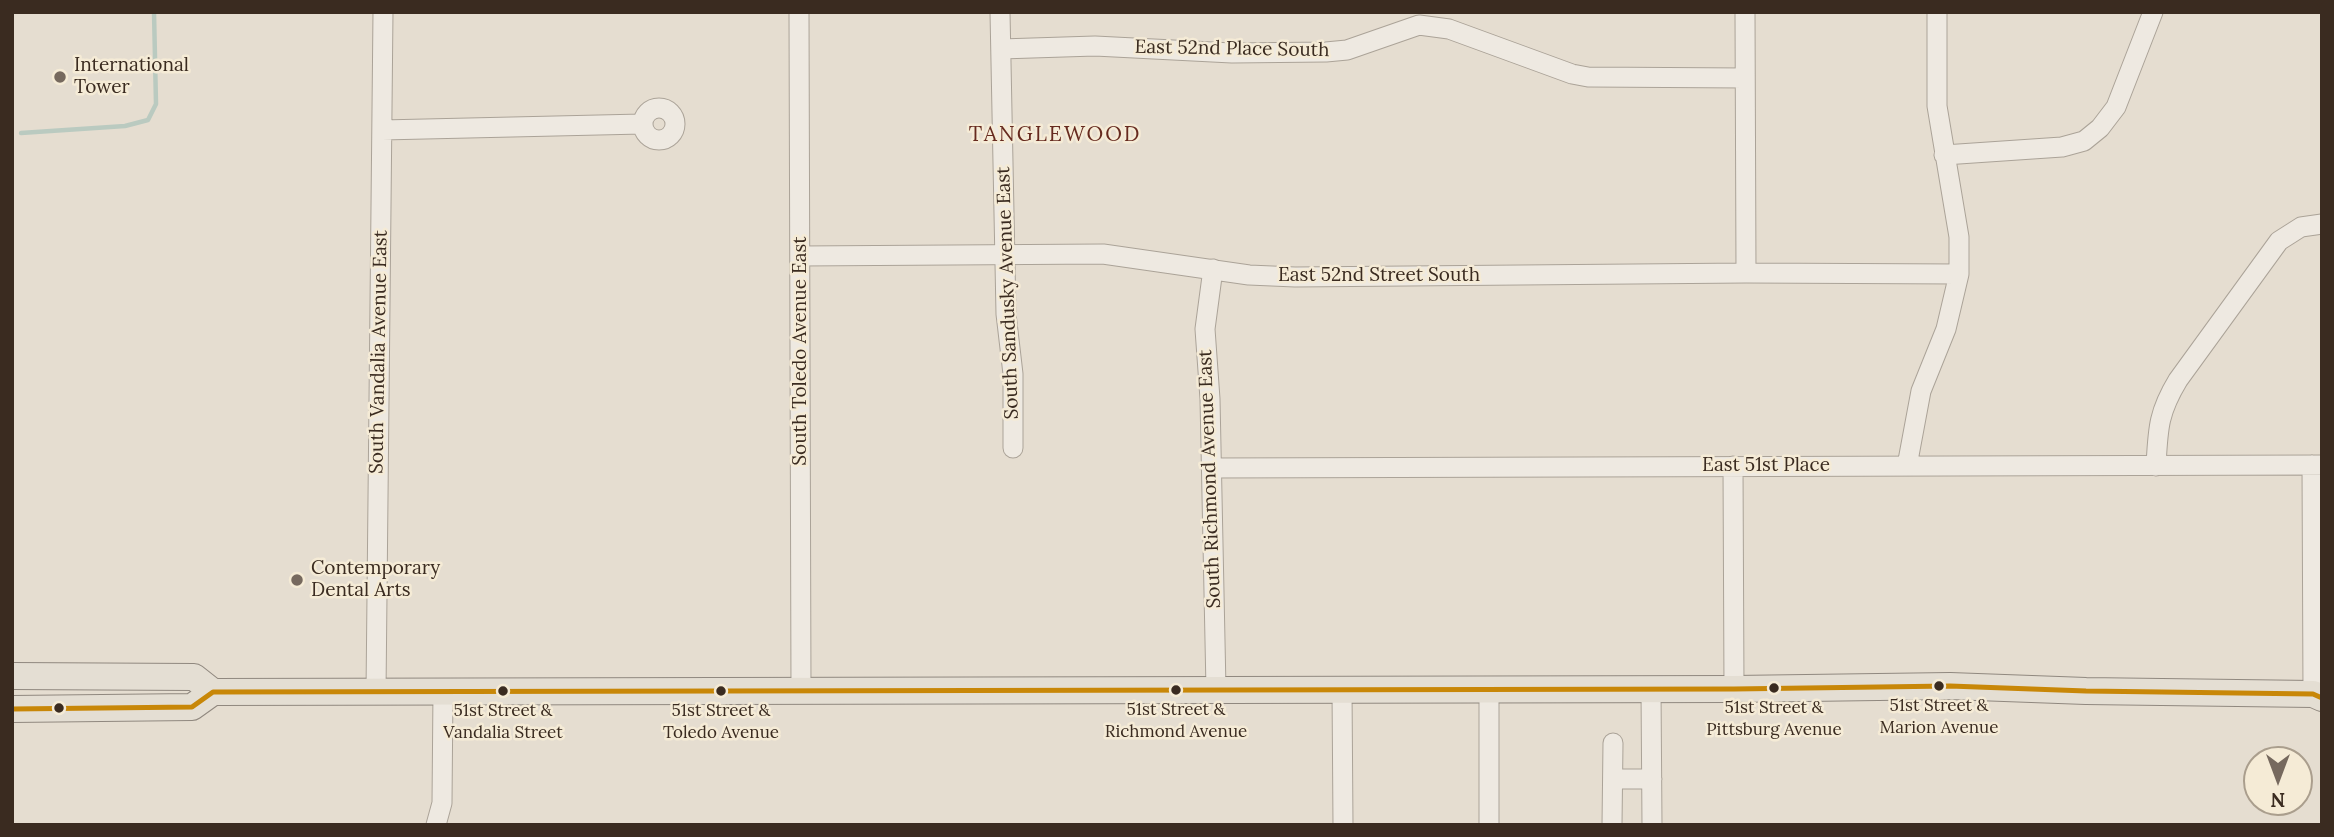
<!DOCTYPE html>
<html>
<head>
<meta charset="utf-8">
<style>
	body { margin:0 }
	#map { position:relative; width:2334px; height:837px; overflow:hidden; background:#e5ddd0; font-family:Lora,serif }
	canvas { display:block }
	.frame { position:absolute; inset:0; border:14px solid #3a2b20; pointer-events:none }
	.north { position:absolute; left:2243px; top:746px; width:70px; height:70px; box-sizing:border-box; background:#f5ebd6; border:2px solid #aa9e8d; border-radius:50%; rotate:180deg; font-size:19px; font-weight:700; line-height:28px; text-align:center; color:#3a2b20 }
	.north::after { content:''; display:block; margin:auto; width:24px; height:32px; background:#76695e; clip-path:polygon(50% 0,100% 100%,50% 72%,0 100%) }
</style>
</head>
<body>
<div id="map">
<canvas width="2334" height="837"></canvas>
<div class="frame"></div>
<div class="north">N</div>
</div>
<script>
const ctx = document.querySelector('canvas').getContext('2d');
ctx.lineJoin = 'round';
function trace(path, color, width, dash) { ctx.strokeStyle = color; ctx.lineWidth = width; ctx.lineCap = dash ? 'butt' : 'round'; ctx.setLineDash(dash || []); ctx.stroke(path); }
function drawText(font, color, halo, rows, align = 'center') {
  ctx.font = font + ' Lora,serif'; ctx.lineWidth = 5; ctx.setLineDash([]); ctx.textBaseline = 'middle'; ctx.strokeStyle = halo; ctx.fillStyle = color; for (const [text, x, y, turn = 0] of rows) {
    ctx.save(); ctx.translate(x, y); ctx.rotate((+turn || 0) * Math.PI / 180); ctx.textAlign = isNaN(turn) ? turn : align; if (halo) ctx.strokeText(text, 0, 0); ctx.fillText(text, 0, 0); ctx.restore();
  }
}
const stream = new Path2D(`
	M21,133L125,126L148,120L156,104L154,12`);
const minor = new Path2D(`
	M799,12L801,691
	M1000,12L1006,314L1013,374V448
	M1745,12L1746,273
	M1001,49L1095,46L1232,53L1326,52L1347,50L1419,25L1449,29L1572,74L1588,77L1745,78
	M643 124a16 16 0 1 1 32 0a16 16 0 1 1-32 0Z
	M382,130L642,124
	M1944,155L2062,147L2084,141L2100,128L2116,107L2153,12
	M801,256L1103,254L1249,275L1295,277L1746,273L1959,274
	M1213,269L1205,329L1210,399L1216,689
	M2312,465L2313,694
	M1733,466L1734,689
	M1907,466L1921,391L1946,329L1959,274V237L1937,106V12
	M2156,466C2158,429 2158,413 2178,380L2279,241L2301,227L2322,224
	M1211,468L2322,465
	M1342,689L1343,825
	M1489,689V825
	M1651,689L1652,825
	M376,692L383,12
	M1613,779H1652
	M436,825L442,803L443,691
	M1612,825L1613,743`);
const major = new Path2D(`
	M12,676L194,677L213,692
	M12,709L192,707L213,692L1734,689L1950,686L2086,691L2313,694L2322,698`);
const bus1 = new Path2D(`
	M12,709L192,707L213,692L1734,689L1950,686L2086,691L2313,694L2322,698`);
const markers = [
	[60,77,7,"#76695e"],
	[297,580,7,"#76695e"],
	[1939,686,6,"#3a2b20"],
	[1774,688,6,"#3a2b20"],
	[1176,690,6,"#3a2b20"],
	[503,691,6,"#3a2b20"],
	[721,691,6,"#3a2b20"],
	[59,708,6,"#3a2b20"]
];
const busNames = [
	["51st Street &",1939,706],
	["Marion Avenue",1939,728],
	["51st Street &",1774,708],
	["Pittsburg Avenue",1774,730],
	["51st Street &",1176,710],
	["Richmond Avenue",1176,732],
	["51st Street &",503,711],
	["Vandalia Street",503,733],
	["51st Street &",721,711],
	["Toledo Avenue",721,733]
];
const streetNames = [
	["East 52nd Place South",1232,49,1],
	["East 52nd Street South",1379,276],
	["South Sandusky Avenue East",1008,293,-92],
	["South Toledo Avenue East",801,351,-90],
	["South Vandalia Avenue East",379,352,-89],
	["East 51st Place",1766,466],
	["South Richmond Avenue East",1210,479,-92]
];
const poiNames = [
	["International",74,66],
	["Tower",74,88],
	["Contemporary",311,569],
	["Dental Arts",311,591]
];
const neighbourhoodNames = [
	["TANGLEWOOD",1055,135]
];
trace(stream, '#bacac0', 4.5);
trace(minor, '#aba398', 21);
trace(major, '#90887f', 28);
trace(minor, '#eee9e1', 19);
trace(major, '#e4ded3', 26);
trace(bus1, '#c88708', 5);
for (const [x, y, r, color] of markers) { const dot = new Path2D(); dot.arc(x, y, r, 0, 2 * Math.PI); ctx.fillStyle = color; ctx.fill(dot); trace(dot, '#f5ebd6', 2.5); }
drawText('17px', '#3a2b20', '#f5ebd6', busNames);
drawText('19px', '#3a2b20', '#f5ebd6', streetNames);
drawText('19px', '#3a2b20', '#f5ebd6', poiNames, 'left');
ctx.letterSpacing = '2px';
drawText('21px', '#662a1f', '#f5ebd6', neighbourhoodNames);
ctx.letterSpacing = '0px';
</script>
</body>
</html>
